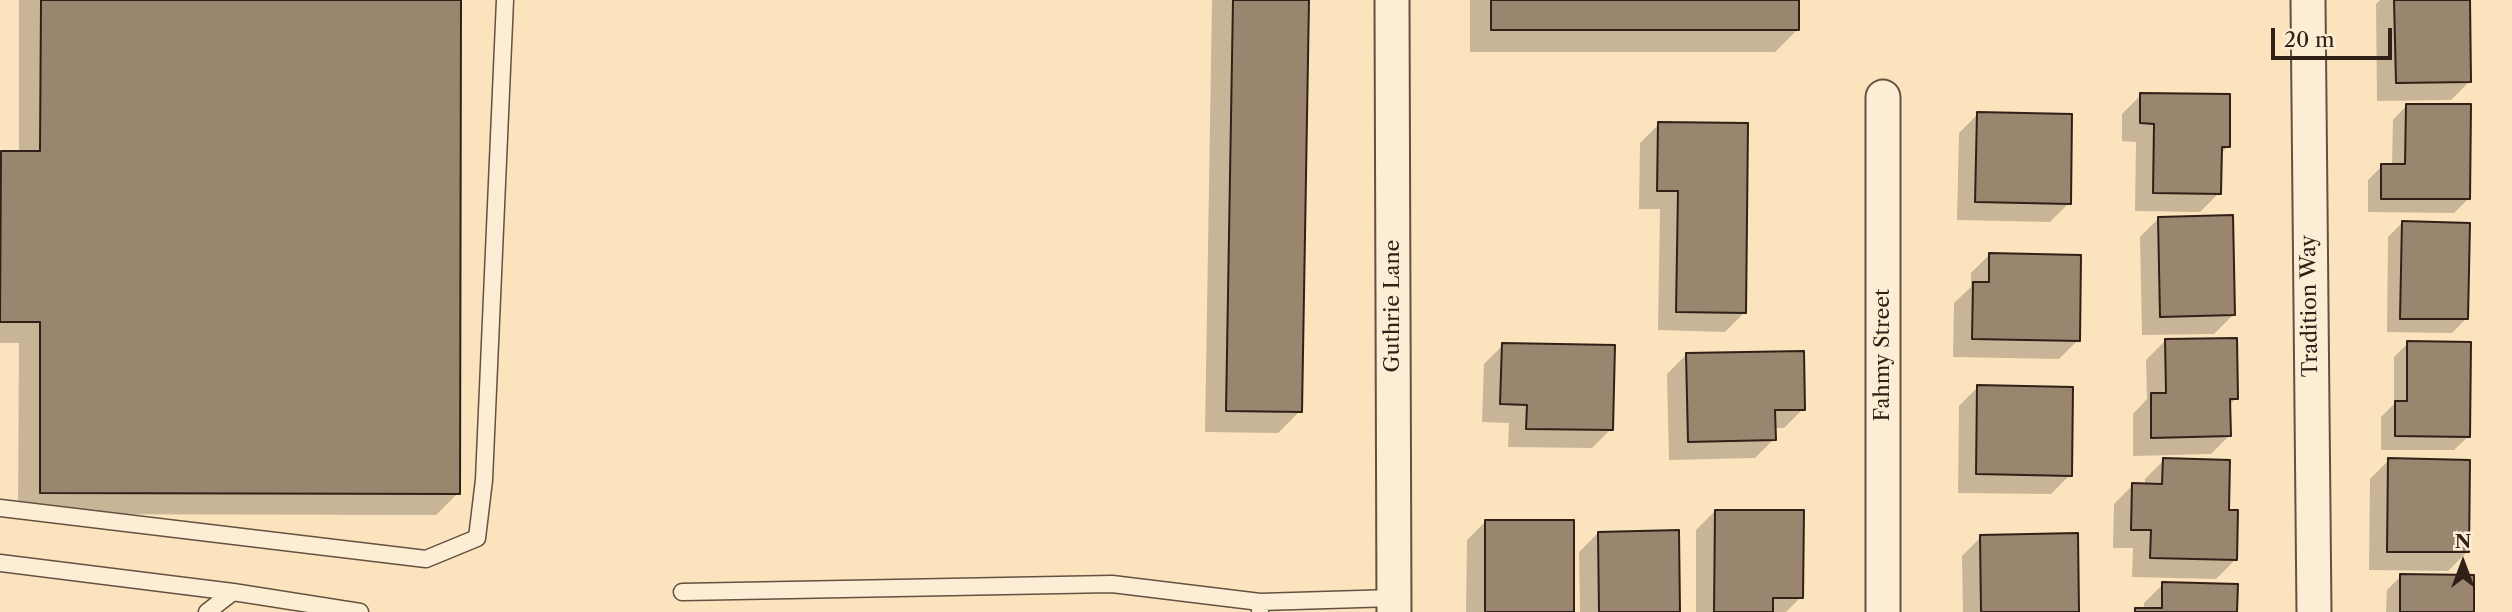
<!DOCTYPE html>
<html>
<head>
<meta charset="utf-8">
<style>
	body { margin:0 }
	#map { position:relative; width:2512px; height:612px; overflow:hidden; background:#fbe3bd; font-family:"Libre Caslon Text",serif }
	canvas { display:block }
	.north { position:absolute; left:2428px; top:528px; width:70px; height:70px; -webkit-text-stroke:5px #fcedd4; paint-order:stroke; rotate:0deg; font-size:19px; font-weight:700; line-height:28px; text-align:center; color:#312018 }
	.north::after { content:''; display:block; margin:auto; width:24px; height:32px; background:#312018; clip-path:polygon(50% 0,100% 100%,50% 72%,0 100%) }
	.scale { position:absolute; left:2271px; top:28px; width:121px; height:32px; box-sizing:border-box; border:4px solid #312018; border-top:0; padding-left:9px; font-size:21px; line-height:24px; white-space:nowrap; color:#312018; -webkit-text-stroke:5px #fcedd4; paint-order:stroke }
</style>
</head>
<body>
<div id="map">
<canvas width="2512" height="612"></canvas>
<div class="north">N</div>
<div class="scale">20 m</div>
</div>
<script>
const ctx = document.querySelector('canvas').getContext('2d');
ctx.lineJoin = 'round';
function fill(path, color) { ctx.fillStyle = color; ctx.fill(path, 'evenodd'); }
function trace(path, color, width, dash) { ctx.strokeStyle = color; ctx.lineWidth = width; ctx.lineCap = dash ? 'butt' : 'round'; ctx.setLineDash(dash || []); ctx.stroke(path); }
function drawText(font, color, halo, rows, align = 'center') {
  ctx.font = font + ' "Libre Caslon Text",serif'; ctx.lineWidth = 5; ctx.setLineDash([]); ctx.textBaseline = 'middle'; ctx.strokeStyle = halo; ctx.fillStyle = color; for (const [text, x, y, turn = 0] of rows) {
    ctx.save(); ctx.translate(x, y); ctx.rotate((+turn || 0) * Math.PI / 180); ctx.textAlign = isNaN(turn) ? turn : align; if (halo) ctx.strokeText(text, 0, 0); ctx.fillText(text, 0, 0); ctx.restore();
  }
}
const shadow = new Path2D(`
	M19,0H459L458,493L436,515L18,514L19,343H0V154L19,153Z
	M1212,0H1307L1300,411L1278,433L1205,432Z
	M1470,0H1797V30L1775,52H1470Z
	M2380,0H2468L2470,81L2451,100L2377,101L2376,4Z
	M2141,95L2228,146L2220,155L2219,193L2200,212L2135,211L2136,142L2122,141V114Z
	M2407,105L2469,198L2454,213L2368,212V180L2382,166H2392L2393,120Z
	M1978,114L2069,203L2050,222L1957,220L1959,133Z
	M1659,124L1744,313L1725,332L1658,330L1660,209H1639L1640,143Z
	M2159,218L2233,315L2214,334L2142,335L2140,237Z
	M2402,223L2466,319L2452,333L2387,332L2388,237Z
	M1990,254L2078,340L2059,359L1953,357L1954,303L1971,287V273Z
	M2165,341L2236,398L2229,406L2230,435L2211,454L2133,456V414L2147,399L2146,360Z
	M2408,343L2469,436L2454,450H2381V417L2394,404V357Z
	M1503,345L1611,429L1592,448L1508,447L1509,423L1482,422L1484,364Z
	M1686,355L1803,409L1784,428H1774V439L1755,458L1669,460L1667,374Z
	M1978,387L2070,475L2051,494L1958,493L1959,406Z
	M2164,460L2227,511L2235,560L2216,579L2132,577L2133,548H2113L2114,504L2133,485H2145V479Z
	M2389,460L2467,552L2448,571L2369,570L2370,479Z
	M1715,511L1801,597L1786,612H1696V530Z
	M1486,521L1572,612H1466L1467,540Z
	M1598,533L1678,612H1580L1579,552Z
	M1981,537L2078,612H1963L1962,556Z
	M2401,576L2472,612H2386L2387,590Z
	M2163,584L2235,612H2133L2136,610H2144V603Z`);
const building = new Path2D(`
	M41,0H461L460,494L40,493V322H0L1,151H40Z
	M1233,0H1309L1302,412L1226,411Z
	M1491,0H1799V30H1491Z
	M2394,0H2470L2471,82L2396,83Z
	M2140,93L2230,94V147H2222L2221,194L2153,193L2154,124L2140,123Z
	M2406,104H2471L2470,199H2381V164H2405Z
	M1977,112L2072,114L2071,204L1975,202Z
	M1658,122L1748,123L1746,313L1676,312L1678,191H1657Z
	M2233,215L2235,315L2160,317L2158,217Z
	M2402,221L2470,223L2468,319H2400Z
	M1989,253L2081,255L2080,341L1972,339L1973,282H1989Z
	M2237,338L2238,399H2230L2231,436L2151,438V393H2166L2165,339Z
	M2407,341L2471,342L2470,437L2395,436V401H2407Z
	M1502,343L1615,345L1613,430L1526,429L1527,405L1500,404Z
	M1804,351L1805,410H1775L1776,440L1688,442L1686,353Z
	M1977,385L2073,387L2072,476L1976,474Z
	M2163,458L2230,460L2229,510H2238L2237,560L2150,558L2151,530H2131L2132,483L2162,484Z
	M2388,458L2470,460L2469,552H2387Z
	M1715,510H1804L1803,598H1773V612H1714Z
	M1485,520H1574V612H1485Z
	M1679,530L1680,612H1599L1598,532Z
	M2078,533L2079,612H1981L1980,535Z
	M2400,574L2474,575V612H2400Z
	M2162,582L2238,584L2237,612H2135V608H2162Z`);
const service = new Path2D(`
	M0,508L426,559L477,538L484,480L505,0
	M0,563L233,592L360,612
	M682,592L1112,584L1260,602
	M1260,610V602L1394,598
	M207,612L233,592`);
const minor = new Path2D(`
	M1392,0L1394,612
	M2308,0L2314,612
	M1883,612V97`);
const streetNames = [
	["Guthrie Lane",1393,306,-90],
	["Tradition Way",2310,306,-91],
	["Fahmy Street",1883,355,-90]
];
fill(shadow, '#0003');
fill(building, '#9a856e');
trace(building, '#312018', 2);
trace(service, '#645141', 19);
trace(minor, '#645141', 37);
trace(service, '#fcedd4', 16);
trace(minor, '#fcedd4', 33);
drawText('21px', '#312018', '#fcedd4', streetNames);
</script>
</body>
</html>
